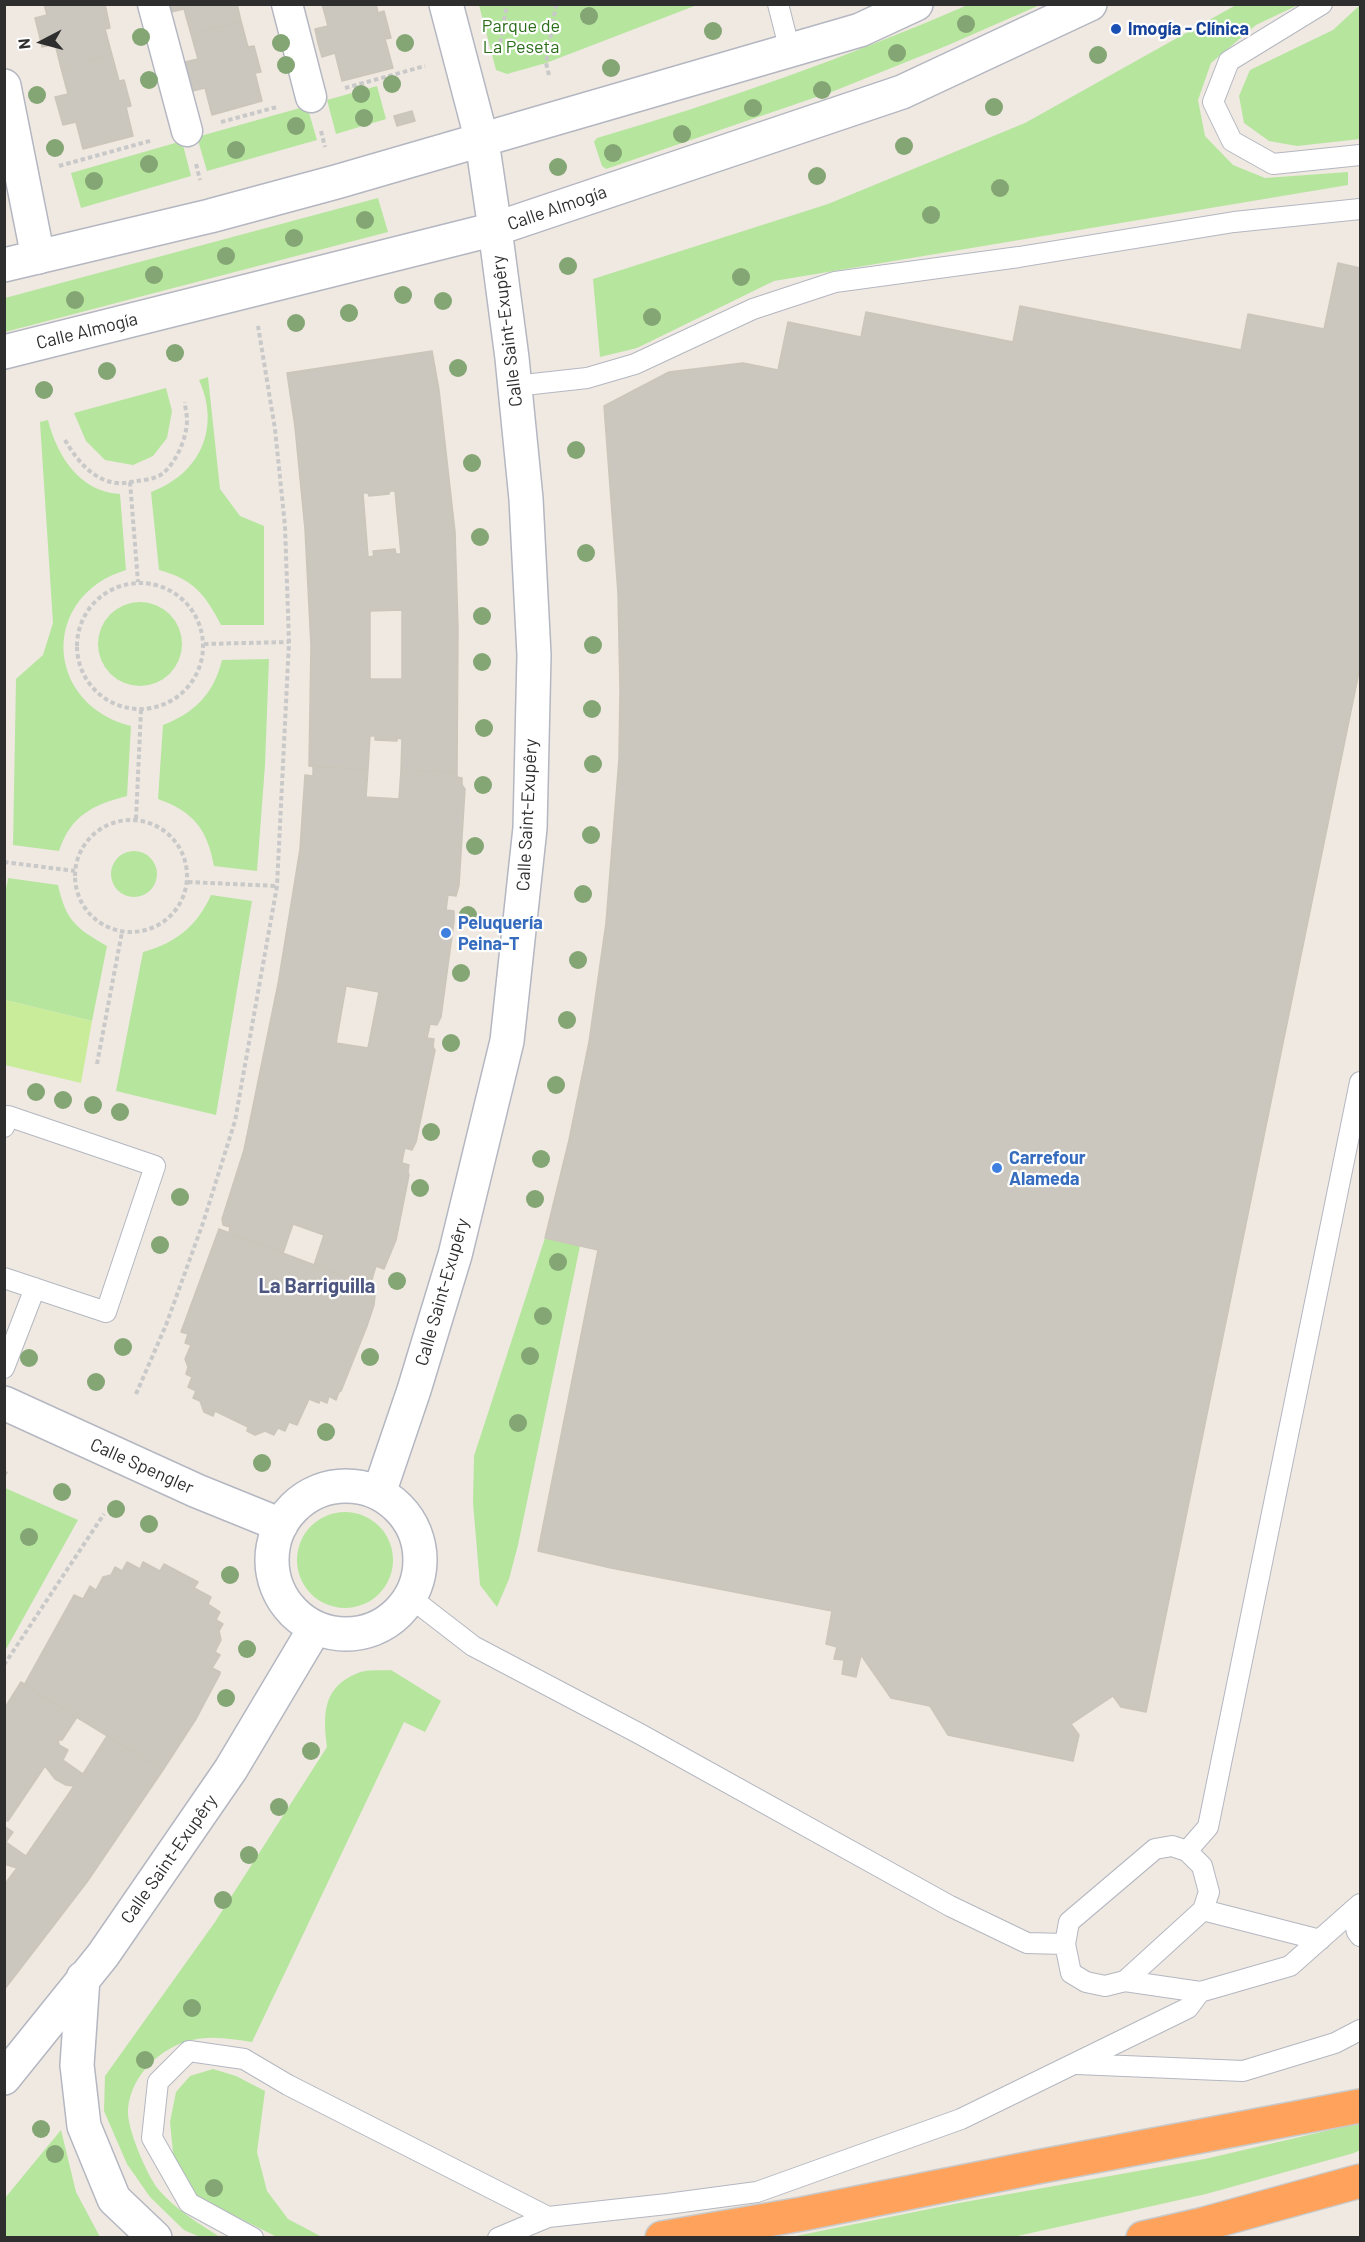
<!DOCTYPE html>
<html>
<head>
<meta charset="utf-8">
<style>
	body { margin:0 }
	#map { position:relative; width:1365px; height:2242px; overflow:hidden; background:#efe9e1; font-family:Barlow,sans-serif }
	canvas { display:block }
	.frame { position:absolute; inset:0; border:6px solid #2e2e2e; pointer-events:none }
	.north { position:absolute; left:12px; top:12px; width:60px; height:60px; -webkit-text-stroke:4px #fff; paint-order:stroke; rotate:264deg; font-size:16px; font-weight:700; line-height:24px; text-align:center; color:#2e2e2e }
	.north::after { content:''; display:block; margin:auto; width:21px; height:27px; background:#2e2e2e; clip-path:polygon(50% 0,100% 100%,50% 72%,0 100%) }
</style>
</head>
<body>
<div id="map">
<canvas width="1365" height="2242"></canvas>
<div class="frame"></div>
<div class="north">N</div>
</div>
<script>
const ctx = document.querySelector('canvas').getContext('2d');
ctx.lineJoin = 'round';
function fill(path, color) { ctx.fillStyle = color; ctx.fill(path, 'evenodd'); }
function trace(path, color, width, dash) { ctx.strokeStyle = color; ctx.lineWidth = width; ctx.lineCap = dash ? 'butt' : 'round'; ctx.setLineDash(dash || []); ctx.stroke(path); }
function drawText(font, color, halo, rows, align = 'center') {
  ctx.font = font + ' Barlow,sans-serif'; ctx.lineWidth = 4.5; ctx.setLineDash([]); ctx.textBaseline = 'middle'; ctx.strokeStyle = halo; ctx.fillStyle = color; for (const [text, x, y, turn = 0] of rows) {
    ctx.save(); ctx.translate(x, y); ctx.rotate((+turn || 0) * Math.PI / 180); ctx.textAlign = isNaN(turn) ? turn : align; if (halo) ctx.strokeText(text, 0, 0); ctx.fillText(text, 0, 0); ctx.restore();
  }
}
const green = new Path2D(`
	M970,4L1040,5L946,46L834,91L606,169L602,166L594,142L597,138C724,101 848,57 970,4Z
	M479,5V4L697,5L546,63L507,74L496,70Z
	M1236,5H1298L1256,25L1211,63L1198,100L1205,136L1233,165L1265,178L1348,172V185L774,281L637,348L600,357L593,279L828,204L1025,123Z
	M1360,5V139L1297,146L1269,141L1244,123L1239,96L1250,70L1333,30Z
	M377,86L386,119L336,134L327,100Z
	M307,106L317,140L207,171L197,137Z
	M182,141L191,176L81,208L71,173Z
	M378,198L388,232L5,332V298Z
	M208,377L220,489L240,516L264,526V625H221C205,594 193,579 159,570L151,492C200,474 221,428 199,380Z
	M166,388L172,411L167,438L153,456L133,465L105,460L86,441L74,413Z
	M48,420C57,456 80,492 120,494L126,570C40,596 44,704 131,726L127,796C93,805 71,815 59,851L13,845L16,679L43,655L53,623L40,422Z
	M98 644a42 42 0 1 1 84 0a42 42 0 1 1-84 0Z
	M269,659L265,765L257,871L214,866C207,829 194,812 158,799L163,725C195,713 214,693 222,660Z
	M111 874a23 23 0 1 1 46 0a23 23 0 1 1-46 0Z
	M8,878L58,885C66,921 76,928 107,946L92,1021L5,1000L4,900Z
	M211,895L252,901L216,1115L116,1091L143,952C176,943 197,926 211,895Z
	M545,1238L580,1246L518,1545L509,1579L497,1607L480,1585L473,1503L474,1456Z
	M5,1488L78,1520L5,1651Z
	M297 1560a48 48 0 1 1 96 0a48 48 0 1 1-96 0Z
	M391,1670L441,1701L425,1732L404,1722L252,2042C232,2039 213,2035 192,2040C161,2047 131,2075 128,2109C126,2127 147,2175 158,2189C175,2209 198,2223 220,2237H200L184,2230L150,2197L127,2164L104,2111L105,2076L215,1922L327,1747C323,1715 322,1687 358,1673C367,1669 381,1671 391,1670Z
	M213,2069L236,2076L265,2091L257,2152L267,2191L288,2219L322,2237H277L197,2197L174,2162L170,2122L176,2092L190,2076Z
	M1360,2123V2150L1354,2153L1206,2194L1013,2237L786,2238L959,2203L1205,2159Z
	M61,2130L76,2192L100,2237H5V2198Z`);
const pitch = new Path2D(`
	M5,1000L92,1021L81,1083L5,1065Z`);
const building = new Path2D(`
	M44,4H105L110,28L105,29L112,55L61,68L55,44L42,47L39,34L35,18L47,15Z
	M170,4H237L241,21L191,34L184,9L171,12Z
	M322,4H376L378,13L384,11L391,38L385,39L393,68L342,81L335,53L322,57L318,43L315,29L328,26Z
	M241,21L248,47L254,46L261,72L255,73L262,101L212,115L205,88L192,91L185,62L198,59L191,34Z
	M112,55L119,81L124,80L131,106L126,107L133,136L83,149L76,122L63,125L55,97L68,94L61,68Z
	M412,111L415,121L397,126L394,116Z
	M1338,263L1360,268V667L1146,1712L1121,1707L1113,1696L1071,1724L1079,1735L1073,1761L948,1735L930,1706L891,1698L861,1655L856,1677L842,1674L844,1660L834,1659L837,1647L826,1644L832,1611L611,1568L538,1551L598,1250L545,1238L569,1140L589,1042L606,923L619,759L620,690L618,593L604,406L669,372L743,363L778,370L788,322L861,337L866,312L1013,342L1020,306L1241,350L1248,314L1324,329Z
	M432,351L439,390L455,532L458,628L457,772L401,770L402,739L397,738V741L375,740V736H370L368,769L309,766L311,646L305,529L295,427L287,373ZM390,491H395L401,554H396L395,549L373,551L374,556L368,557L363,493H368L369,496L389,494ZM402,610V679H370V611Z
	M313,766L368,769L366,797L399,799L401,770L457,772V777L462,778V785L465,789L459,885L456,896L448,895L446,910L454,911V921L441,1017L437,1025L430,1024L427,1038L434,1039L433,1047L435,1050L416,1142L412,1150L405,1148L403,1156L402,1163L409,1165L408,1172L409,1175L396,1240L384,1269L376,1266L370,1286L314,1265L324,1235L293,1224L283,1253L229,1233L230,1227L223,1225L222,1219L244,1150L278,984L300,849L305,775L313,776ZM346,986L379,992L368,1048L336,1043Z
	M219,1229L370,1286L368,1292L375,1295L374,1305L367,1326L341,1391L339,1392L336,1400L329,1396L327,1403L320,1400L319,1403L309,1399L297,1425L289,1422L285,1431L278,1428L274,1435L265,1431L255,1435L247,1431L248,1427L215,1411L213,1416L204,1412L200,1401L193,1398L196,1391L188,1387L192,1377L186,1374L188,1367L185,1359L191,1345L185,1343L188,1334L181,1332Z
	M127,1562L140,1569L143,1562L160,1571L164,1564L198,1582L194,1588L211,1597L208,1604L220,1612L216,1620L223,1624L219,1631L221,1640L215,1652L220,1655L212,1668L220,1672V1674L196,1719L163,1770L24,1685L74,1595L83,1599L90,1586L96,1590L103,1577L111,1575L115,1567L122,1571Z
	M21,1682L77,1717L62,1740H58L59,1745L68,1750L63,1760L83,1774L107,1736L163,1770L87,1882L4,1990V1885L17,1868L4,1864V1826L13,1832L6,1842L26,1856L74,1786L66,1785L55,1779L45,1766L8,1821H4V1709Z`);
const path = new Path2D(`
	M499,50L507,4
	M549,75L546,63L556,4
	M345,88L425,66
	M221,122L277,107
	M321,131L325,147
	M196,164L200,180
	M59,166L153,140
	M65,440C76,459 93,481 117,483C123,484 130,482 136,481C144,480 155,479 162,474C176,463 187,438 187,420C187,414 185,408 185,402
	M130,482L138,582
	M77 646a63 63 0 1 1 126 0a63 63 0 1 1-126 0Z
	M204,644L289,642
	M136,819L141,710
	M75 876a56 56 0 1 1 112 0a56 56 0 1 1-112 0Z
	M4,862L75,871
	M188,882L277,886
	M97,1064L122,932
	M136,1394L166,1325L203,1223L235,1121L277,886L289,642L285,526L275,429L258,326
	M4,1475L7,1470
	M4,1665L104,1514`);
const service = new Path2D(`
	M778,4L790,51
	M1322,4L1229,61L1213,102L1232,141L1273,164L1360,155
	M515,386L587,378L635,364L753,309L835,282L1019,257L1234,222L1360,209
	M4,1127L8,1116L155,1166L106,1312L4,1278
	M4,1368L35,1288
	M411,1598L473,1646L640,1734L950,1906L1027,1943L1065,1944
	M1172,1846L1187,1851L1202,1866L1209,1892L1203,1910L1125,1981L1105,1986L1086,1982L1071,1973L1065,1944L1069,1922L1155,1849Z
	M1187,1851L1208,1827L1360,1082
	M1203,1910L1320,1940
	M1352,1911L1357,1932L1360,1936
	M1125,1981L1200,1992L1290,1966L1360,1904
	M1077,2064L1243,2071L1335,2043L1360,2030
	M253,2238L189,2203L152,2138L158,2082L189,2051L244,2059L288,2085L548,2217L667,2204L757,2192L961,2119L1188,2008L1200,1992
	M498,2238L548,2217`);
const pedestrian = new Path2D(`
	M153,4L187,131
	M287,4L311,97`);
const minor = new Path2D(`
	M446,4L482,141
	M4,86L38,257
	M4,1403L197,1491L281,1525
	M272 1560a74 74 0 1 1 148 0a74 74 0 1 1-148 0Z
	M379,1493L414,1390L455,1255L507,1041L530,828L534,655L526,499L512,358L495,229
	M83,1978L77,2065L84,2126L114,2199L155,2238
	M4,2078L103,1955L231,1769L315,1628`);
const secondary = new Path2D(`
	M482,141L495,229
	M4,265L210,216L336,182L860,30L916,4
	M4,352L495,229L902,92L1090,4`);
const motorway = new Path2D(`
	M662,2238L802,2214L1037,2167L1360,2106
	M1143,2238L1204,2224L1360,2181`);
const trees = [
	[589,16],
	[966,24],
	[713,31],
	[141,37],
	[281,43],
	[405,43],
	[897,53],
	[1098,55],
	[286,65],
	[611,68],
	[149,80],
	[392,84],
	[822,90],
	[361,94],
	[37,95],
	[994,107],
	[753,108],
	[364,118],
	[296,126],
	[682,134],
	[904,146],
	[55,148],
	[236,150],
	[613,153],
	[149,164],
	[558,167],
	[817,176],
	[94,181],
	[1000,188],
	[931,215],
	[365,220],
	[294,238],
	[226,256],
	[568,266],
	[154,275],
	[741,277],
	[403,295],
	[75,300],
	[443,301],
	[349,313],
	[652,317],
	[296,323],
	[175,353],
	[458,368],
	[107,371],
	[44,390],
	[576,450],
	[472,463],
	[480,537],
	[586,553],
	[482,616],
	[593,645],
	[482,662],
	[592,709],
	[484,728],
	[593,764],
	[483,785],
	[591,835],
	[475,846],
	[583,894],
	[468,915],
	[578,960],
	[461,973],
	[567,1020],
	[451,1043],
	[556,1085],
	[36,1092],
	[63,1100],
	[93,1105],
	[120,1112],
	[431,1132],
	[541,1159],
	[420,1188],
	[180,1197],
	[535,1199],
	[160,1245],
	[558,1262],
	[397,1281],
	[543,1316],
	[123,1347],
	[530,1356],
	[370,1357],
	[29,1358],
	[96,1382],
	[518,1423],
	[326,1432],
	[262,1463],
	[62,1492],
	[116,1509],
	[149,1524],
	[29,1537],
	[230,1575],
	[247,1649],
	[226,1698],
	[311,1751],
	[279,1807],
	[249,1855],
	[223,1900],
	[192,2008],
	[145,2060],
	[41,2129],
	[55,2154],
	[214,2188]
];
const markers = [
	[1116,29,6,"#1a4fb4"],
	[446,933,6,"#3f7fe0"],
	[997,1168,6,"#3f7fe0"]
];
const parkNames = [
	["Parque de",521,26],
	["La Peseta",521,47]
];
const transitNames = [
	["lmogía - Clínica",1128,29]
];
const streetNames = [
	["Calle Almogía",557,208,-19],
	["Calle Almogía",87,331,-14],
	["Calle Saint-Exupêry",507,331,-97],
	["Calle Saint-Exupêry",527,815,-87],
	["Calle Saint-Exupêry",442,1292,-74],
	["Calle Spengler",142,1466,24],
	["Calle Saint-Exupêry",169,1859,-55]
];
const shopNames = [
	["Peluquería",458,923],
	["Peina-T",458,944],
	["Carrefour",1009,1158],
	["Alameda",1009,1179]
];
const neighbourhoodNames = [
	["La Barriguilla",317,1286]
];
fill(green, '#b6e59e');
fill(pitch, '#c9ec9a');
fill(building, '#cbc7bf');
trace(building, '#cbc5ba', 1.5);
trace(service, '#b4b7c1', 22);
trace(pedestrian, '#b4b7c1', 33);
trace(minor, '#b4b7c1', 36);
trace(secondary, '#b4b7c1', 36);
trace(motorway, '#c9c9c9', 36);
trace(path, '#c9c9c9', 4, [4.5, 3]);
trace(service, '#fff', 20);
trace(pedestrian, '#fff', 30);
trace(minor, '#fff', 33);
trace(secondary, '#fff', 33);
trace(motorway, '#ffa35c', 33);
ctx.fillStyle = '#84a574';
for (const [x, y] of trees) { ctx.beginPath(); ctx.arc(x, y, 9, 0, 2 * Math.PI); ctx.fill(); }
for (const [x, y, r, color] of markers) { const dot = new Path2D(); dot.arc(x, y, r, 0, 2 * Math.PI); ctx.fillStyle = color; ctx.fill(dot); trace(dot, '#fff', 2); }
drawText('18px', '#2c6e1b', '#fff', parkNames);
drawText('bold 18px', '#164399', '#fff', transitNames, 'left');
drawText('18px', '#2e2e2e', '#fff', streetNames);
drawText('bold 18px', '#366cbe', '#fff', shopNames, 'left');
drawText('bold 20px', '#4d5680', '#fff', neighbourhoodNames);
</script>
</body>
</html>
